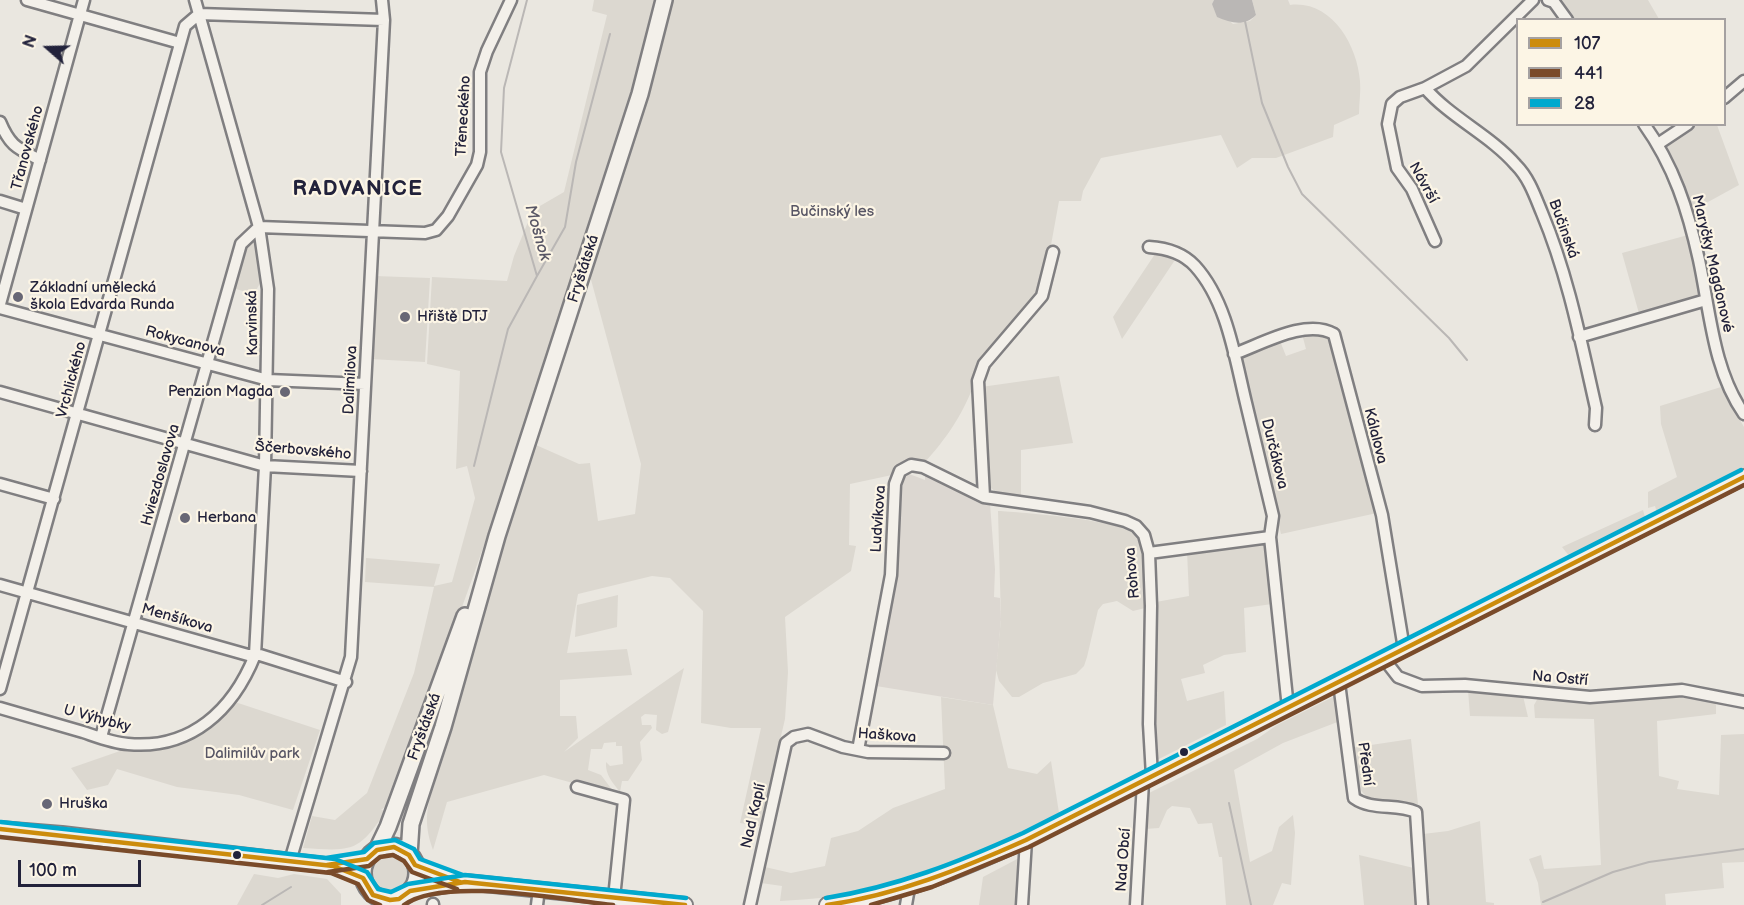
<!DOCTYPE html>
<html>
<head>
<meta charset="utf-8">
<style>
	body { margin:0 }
	#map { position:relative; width:1744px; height:905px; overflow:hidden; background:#eae7e0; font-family:"Balsamiq Sans",sans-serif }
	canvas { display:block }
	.legend { position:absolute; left:1516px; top:18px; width:210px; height:108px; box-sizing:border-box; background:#fcf5e5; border:2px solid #a5a1a1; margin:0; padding:8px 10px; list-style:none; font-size:18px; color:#22223b }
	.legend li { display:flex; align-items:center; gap:12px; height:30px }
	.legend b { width:30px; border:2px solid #a5a1a1 }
	.north { position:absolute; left:18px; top:18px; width:60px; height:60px; -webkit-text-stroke:4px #fcf5e5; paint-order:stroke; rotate:290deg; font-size:16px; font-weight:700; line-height:24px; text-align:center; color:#22223b }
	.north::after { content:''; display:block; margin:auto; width:21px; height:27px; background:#22223b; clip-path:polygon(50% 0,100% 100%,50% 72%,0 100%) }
	.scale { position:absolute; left:18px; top:860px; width:123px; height:27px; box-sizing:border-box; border:3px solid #22223b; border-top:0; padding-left:8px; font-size:18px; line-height:21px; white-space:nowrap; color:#22223b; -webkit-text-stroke:4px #fcf5e5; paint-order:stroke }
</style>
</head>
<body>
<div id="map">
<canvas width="1744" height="905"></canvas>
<ul class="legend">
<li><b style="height:8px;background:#cc8c0c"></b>107</li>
<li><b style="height:8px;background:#7a4b2a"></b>441</li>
<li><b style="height:8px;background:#00a9ce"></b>28</li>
</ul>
<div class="north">N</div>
<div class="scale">100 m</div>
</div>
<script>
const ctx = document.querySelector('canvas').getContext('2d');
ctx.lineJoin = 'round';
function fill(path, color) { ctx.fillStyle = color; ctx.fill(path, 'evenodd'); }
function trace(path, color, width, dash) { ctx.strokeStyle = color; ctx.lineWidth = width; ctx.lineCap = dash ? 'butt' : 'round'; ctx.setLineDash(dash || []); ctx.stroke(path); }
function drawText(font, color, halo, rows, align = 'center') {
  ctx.font = font + ' "Balsamiq Sans",sans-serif'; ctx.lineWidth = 4.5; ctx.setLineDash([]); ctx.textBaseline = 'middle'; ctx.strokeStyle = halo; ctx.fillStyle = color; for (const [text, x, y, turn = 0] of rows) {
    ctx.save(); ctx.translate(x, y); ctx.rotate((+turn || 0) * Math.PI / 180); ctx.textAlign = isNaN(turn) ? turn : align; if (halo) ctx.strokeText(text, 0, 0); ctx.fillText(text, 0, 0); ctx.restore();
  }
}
const built = new Path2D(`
	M904,472L925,480V473L990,504L995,569L994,597L1000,598L1001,619L993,705L876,686L895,578L898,487Z`);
const green = new Path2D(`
	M594,0H656C627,116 589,229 552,342C501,499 448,655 385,807L381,810L386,811C358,853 352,851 303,848L312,816L335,820L367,793L414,673L434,587L365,582L366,558L440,564L434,586L452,582L475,498L467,466L456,469L460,371L427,364L432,277L507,281L514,256L533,210L564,192L607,15L592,11Z
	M672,0H1214L1212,4L1233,24L1250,21L1256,15L1252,0H1288L1290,5C1331,0 1357,44 1360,81C1361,92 1359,103 1359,114L1334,125L1333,137L1276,158H1252L1237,168L1221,135L1101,158L1083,191L1081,201H1059L1043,289L976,378C966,410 946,440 923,464L911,462L893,470L892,475L850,484L849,545L856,546L851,571L785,617L788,672L785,719L760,826L740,823L761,728H731L701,723L703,611L670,578L652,576L578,594L567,653L627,649L632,675L560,680V716H576L578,738L564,752L684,668L668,732L662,734L656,730L657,715L645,714L641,717L642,725H651L652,728L640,742L642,760L628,781H622L620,792C613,783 605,775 606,762L610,766L623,764L622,746H616V742L604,743L602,749H591L588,770L601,775L616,795L544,775L447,802L433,850C422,820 428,806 435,777L505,538L536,445L579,464L590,463L598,521L635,514L641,464L590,276L648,96Z
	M1557,0H1648L1659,19H1572Z
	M1690,125H1717L1739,185L1688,213L1661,144Z
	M256,235L263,278L254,294L232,288L243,248Z
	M1688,235L1700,299L1640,317L1622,253Z
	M1157,251L1177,257L1122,339L1113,317Z
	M375,276L430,278L425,362L370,359Z
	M1326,332L1330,339L1377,513L1281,534L1239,360L1242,355L1280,341L1286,356L1306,349L1302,334Z
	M1059,376L1073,443L1021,450V501L999,495L988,485L981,387Z
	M1721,387L1744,427V469L1657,513L1655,506L1648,508V492L1677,477L1661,424L1660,406Z
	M1643,510L1645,517L1570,557L1562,547Z
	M998,511C1021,512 1116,520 1131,532C1150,548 1146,586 1145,608L1133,611L1117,601L1103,604L1098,610L1087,657L1084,666L1076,674L1043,683L1019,697H1012L999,681L996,670L1001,619Z
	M1263,542L1267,548L1272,604L1244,608L1246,652L1224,655L1203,665L1205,673L1181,679L1187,701L1224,691L1226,725L1155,761L1156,602L1189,596L1187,551Z
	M618,595L617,627L575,637L577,605Z
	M1468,690L1523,696L1528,717L1470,716Z
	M1337,695L1340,721L1283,743L1234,770L1250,862L1272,851L1279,827L1293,815L1295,833L1291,885L1282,883L1273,905H1226L1222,857H1219L1212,823L1198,824L1190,808L1172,806L1167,810L1159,828L1145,829V795L1257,739L1277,725Z
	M941,697L993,705L1008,768L1037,774L1051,761L1059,813C999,841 938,876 871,890C841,897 811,899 780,901L782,886L761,883L765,867L791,873L825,866L831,838L858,831L893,808L945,789Z
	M1656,697L1716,699V714L1657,721L1659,776L1679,781L1677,789L1719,795L1721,735L1744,734V862L1722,863L1724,888L1665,894L1666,905H1541L1538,883L1529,859L1541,855L1544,869L1601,865L1594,719L1535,718L1534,705L1538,698Z
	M235,702L320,730L293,810L239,795L177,787L117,769L108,785L87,790L71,768L120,751V749C167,754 203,734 235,702Z
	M1411,739L1418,804C1363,799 1359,807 1351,748Z
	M1480,821L1486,902L1494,903V905H1427L1423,834L1448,831Z
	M370 873a19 19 0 1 1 38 0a19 19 0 1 1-38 0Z
	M1359,855L1418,869L1420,905H1364Z
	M1021,857L1018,905H979L983,877Z
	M254,874L278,878L294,874L327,879L341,894V905H237Z`);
const water = new Path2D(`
	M1214,0H1252L1256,15C1244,27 1231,23 1217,17L1212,4Z`);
const stream = new Path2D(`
	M1245,21L1262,103L1288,167L1302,194L1449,338L1467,360
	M537,276L565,227L576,162L610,34
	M474,466L508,329L537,276L501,152L504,88L527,0
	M1229,803L1251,905
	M1543,902L1613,872L1649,862L1744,849
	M262,905L291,887`);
const minor = new Path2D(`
	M27,0L180,43
	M1548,0L1554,2L1567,20
	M199,14L384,20
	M1425,88C1451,118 1490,135 1516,165C1529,178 1535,196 1542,213C1568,275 1581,342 1596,408L1595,425
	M1724,98L1744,81
	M0,122C10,146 17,148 40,160
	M1644,124C1674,166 1688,210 1699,260C1710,311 1713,370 1744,414
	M1658,144L1688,124
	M0,201L26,209
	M1435,241L1412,189L1397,168L1388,124L1392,104L1400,97L1425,88L1466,66L1533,0
	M1149,247C1165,248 1183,253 1195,266C1227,301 1235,358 1246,403C1255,441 1264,478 1273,516L1270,537L1288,708
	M0,304L84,0
	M0,308L268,380L365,384
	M1579,337L1706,300
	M1234,354C1262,344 1306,318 1334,334L1382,515L1404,649
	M0,392L265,466L361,471
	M0,484L54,499
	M984,497L978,381L984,364L1042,296L1053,252
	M1149,553L1270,537
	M0,585L248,655H260L346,682
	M1384,659L1398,677L1422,686L1465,685L1590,697L1682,690L1744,702
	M1339,683L1354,798C1372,811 1396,803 1416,812L1422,905
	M0,689L185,26L199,14
	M0,708C28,716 56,724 83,732C98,737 113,743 128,744C191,750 233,710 255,655L265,466L268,289L259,227L195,0
	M101,737L241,244L259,227L425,233L436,230L448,216L477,165L480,152V72L487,51L511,0
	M858,750L891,575L895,484L900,471L911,465L923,467L984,497L1090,512L1125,521L1136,526L1144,535L1149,553L1151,606L1149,724L1152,776
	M577,787L624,800L614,898
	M290,861L351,657L384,20L382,0
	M433,905V904
	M537,905L539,889
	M750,905L786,743L794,737L808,734L843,747L868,752L944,753
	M906,905L909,888
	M1022,905L1026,840
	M1136,905L1143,782`);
const secondary = new Path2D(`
	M0,829L62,834L333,866L363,878
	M415,865L455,881
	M335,866L367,859
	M410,891L465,882L685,905
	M827,905C898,897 962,869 1026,840L1744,477`);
const primary = new Path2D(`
	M363 873a27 27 0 1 1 54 0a27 27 0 1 1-54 0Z
	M377,850L388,827L465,616
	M409,855L411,824L443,727L497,536L640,94L664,0`);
const bus1 = new Path2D(`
	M0,829L333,866L363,878L373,895L390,900L399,899L410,891L465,882L685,905
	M327,865L367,859L377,850L394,847L409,855L415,865L460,882
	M827,905C897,895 961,869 1026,840L1744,477`);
const bus2 = new Path2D(`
	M0,837L331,873L358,884L368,900L380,905
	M328,872L369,866L380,857L393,855L404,861L412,872L457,889
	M404,905C443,876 563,900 613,905
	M871,905L932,887L1029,847L1744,485`);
const bus3 = new Path2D(`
	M1,822L335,859L367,872L378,889L391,892L408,884L465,875L686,898
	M326,858L364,852L374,843L395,840L414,849L420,859L463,875
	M826,898C896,887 959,862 1023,833L1741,470`);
const markers = [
	[18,297,6,"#686775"],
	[405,317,6,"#686775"],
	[285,392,6,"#686775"],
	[185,518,6,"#686775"],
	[1184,752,5,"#22223b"],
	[47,804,6,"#686775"],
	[237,855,5,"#22223b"]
];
const streetNames = [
	["Třeneckého",464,116,-87],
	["Třanovského",28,148,-75],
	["Návrší",1423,183,61],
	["Bučinská",1563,229,70],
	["Maryčky Magdonové",1712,264,77],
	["Fryštátská",584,269,-72],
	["Karvinská",253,323,-91],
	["Rokycanova",185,342,15],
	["Vrchlického",72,380,-75],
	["Dalimilova",351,380,-87],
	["Kálalova",1375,436,76],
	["Ščerbovského",303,451,5],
	["Durčákova",1274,454,76],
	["Hviezdoslavova",161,475,-74],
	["Ludvíkova",879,519,-86],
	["Rohova",1133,573,-95],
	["Menšíkova",177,619,16],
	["Na Ostří",1560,679,5],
	["U Výhybky",97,719,15],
	["Fryštátská",425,727,-70],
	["Haškova",887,736,4],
	["Přední",1365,764,82],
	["Nad Kaplí",754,816,-77],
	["Nad Obcí",1124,860,-86]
];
const parkNames = [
	["Bučinský les",832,212],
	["Dalimilův park",252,754]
];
const poiNames = [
	["Základní umělecká",30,288],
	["škola Edvarda Runda",30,305],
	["Hřiště DTJ",417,317],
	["Penzion Magda",273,392,"right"],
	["Herbana",197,518],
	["Hruška",59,804]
];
const waterNames = [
	["Mošnok",537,233,74]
];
const districtNames = [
	["RADVANICE",358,190]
];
fill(built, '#dcd7d1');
fill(green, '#dcd8d0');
fill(water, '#bab7b5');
trace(stream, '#bab7b5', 2);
trace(minor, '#807f81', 15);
trace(secondary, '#807f81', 18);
trace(primary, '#807f81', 20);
trace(minor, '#f3f0ea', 10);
trace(secondary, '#f3f0ea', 14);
trace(primary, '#f3f0ea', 15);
trace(bus1, '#cc8c0c', 4.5);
trace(bus2, '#7a4b2a', 4.5);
trace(bus3, '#00a9ce', 4.5);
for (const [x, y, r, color] of markers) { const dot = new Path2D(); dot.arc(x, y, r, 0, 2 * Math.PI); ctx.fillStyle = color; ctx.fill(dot); trace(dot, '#fcf5e5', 2); }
drawText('15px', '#22223b', '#fcf5e5', streetNames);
drawText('15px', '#575564', '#fcf5e5', parkNames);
drawText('15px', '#22223b', '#fcf5e5', poiNames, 'left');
drawText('italic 16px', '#575564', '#fcf5e5', waterNames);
ctx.letterSpacing = '1.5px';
drawText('bold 21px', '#22223b', '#fcf5e5', districtNames);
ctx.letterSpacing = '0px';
</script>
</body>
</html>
